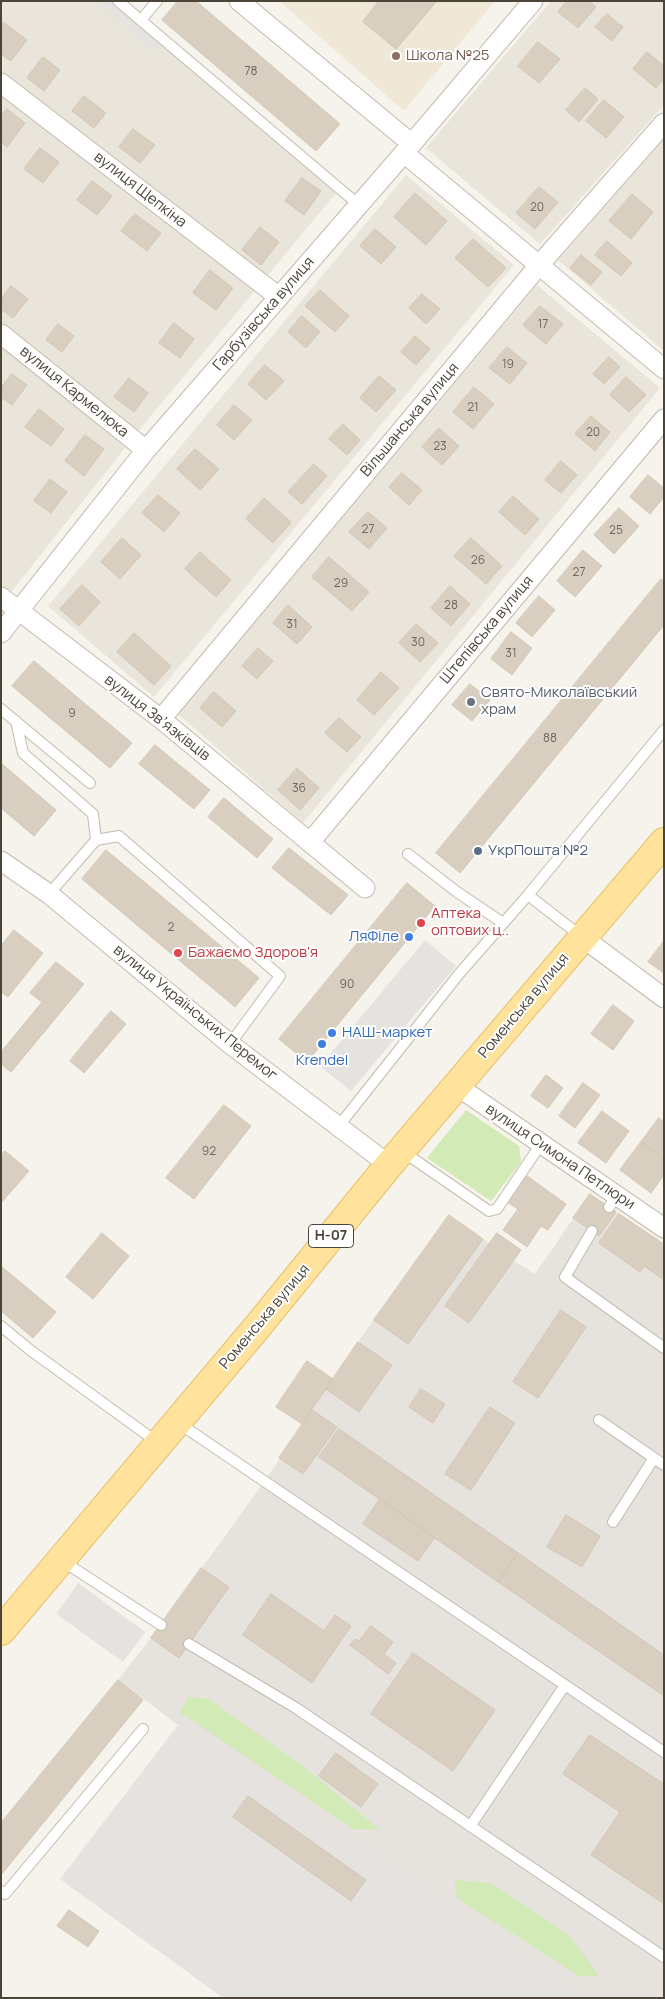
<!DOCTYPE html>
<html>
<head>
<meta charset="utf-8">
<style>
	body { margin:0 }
	#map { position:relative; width:665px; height:1999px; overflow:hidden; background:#f6f3ec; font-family:Manrope,sans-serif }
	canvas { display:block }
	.frame { position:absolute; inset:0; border:2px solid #4b4439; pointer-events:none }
</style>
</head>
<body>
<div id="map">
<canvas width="665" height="1999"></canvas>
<div class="frame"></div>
</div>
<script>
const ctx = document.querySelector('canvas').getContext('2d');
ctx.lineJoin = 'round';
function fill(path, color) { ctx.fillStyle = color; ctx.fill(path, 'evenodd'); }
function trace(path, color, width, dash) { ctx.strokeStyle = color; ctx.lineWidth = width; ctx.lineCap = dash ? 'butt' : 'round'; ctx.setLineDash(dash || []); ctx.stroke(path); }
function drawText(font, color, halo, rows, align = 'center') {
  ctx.font = font + ' Manrope,sans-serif'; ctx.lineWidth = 4; ctx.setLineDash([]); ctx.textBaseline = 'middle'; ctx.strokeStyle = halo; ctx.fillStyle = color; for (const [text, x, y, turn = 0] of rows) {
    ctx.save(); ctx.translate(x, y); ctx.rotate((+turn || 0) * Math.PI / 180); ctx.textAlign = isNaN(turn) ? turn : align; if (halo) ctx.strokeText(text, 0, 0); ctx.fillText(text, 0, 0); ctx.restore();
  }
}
const residential = new Path2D(`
	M1,1H115L142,23L336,193L140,429L1,605Z
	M551,1H664V105L540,244L426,148Z
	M664,139V351L558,260Z
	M406,175L514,265L154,697L48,606Z
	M537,285L660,388L303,823L178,714Z`);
const industrial = new Path2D(`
	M590,1194L664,1244V1998H578L178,1725L118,1680L151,1638L264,1482L358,1342L449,1215L489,1243L497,1233L521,1250L514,1261L535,1274Z`);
const education = new Path2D(`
	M279,1H495L404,111Z`);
const green = new Path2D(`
	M466,1110L519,1146L521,1162L491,1201L427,1158Z
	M188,1697L209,1699L304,1767L380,1830L353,1829L180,1712Z
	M455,1880L491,1883L570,1936L599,1976H579L457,1898Z`);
const parking = new Path2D(`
	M105,1H118L166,40L156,52L101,6Z
	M425,940L456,966L351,1091L320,1066Z
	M78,1583L145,1632L123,1662L56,1614Z
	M178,1725L578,1997L223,1998L60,1879Z`);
const building = new Path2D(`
	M178,1H196L340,124L316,151L162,20Z
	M379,1H437L396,49L363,22Z
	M567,1H589L596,7L578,28L558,12Z
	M607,14L623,27L612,41L595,27Z
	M3,22L27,40L11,61L1,54V25Z
	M538,42L560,59L539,83L518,66Z
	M647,52L664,66V79L656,88L633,69Z
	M43,57L60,70L44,91L27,78Z
	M585,88L598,99L579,122L566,110Z
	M84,96L106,113L94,128L72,111Z
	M604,100L624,117L606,138L586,121Z
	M7,109L25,123L7,147L1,142V116Z
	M133,129L155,145L140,163L119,147Z
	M40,148L59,162L43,183L24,169Z
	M302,178L321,191L304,215L285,201Z
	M92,181L112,196L97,215L77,200Z
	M539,187L558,202L535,229L516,213Z
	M415,193L447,221L426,245L394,217Z
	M632,194L653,212L631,239L609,221Z
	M135,214L161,233L147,251L121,231Z
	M260,227L279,242L261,265L242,250Z
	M375,229L396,247L381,264L360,246Z
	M473,239L506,268L488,287L455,258Z
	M607,241L632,263L621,276L595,255Z
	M581,255L602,272L591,285L570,268Z
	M210,270L233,288L216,310L193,293Z
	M11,286L28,299L13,318L1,309V299Z
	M320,290L349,316L335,332L305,306Z
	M422,294L440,309L426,324L409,308Z
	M540,306L563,324L546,344L523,325Z
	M302,316L320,332L306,348L288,332Z
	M174,323L194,339L180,358L159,343Z
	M58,324L74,336L62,352L46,340Z
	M415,336L430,349L416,365L401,352Z
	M507,347L527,363L510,384L489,368Z
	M609,357L620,367L604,384L593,374Z
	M265,365L284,381L266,400L248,384Z
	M12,374L27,385L12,405L1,397V388Z
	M379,376L396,390L376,412L360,398Z
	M626,377L646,395L629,412L610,395Z
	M129,378L148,393L134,412L114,397Z
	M474,387L494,404L473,429L453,412Z
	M234,405L252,420L234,440L217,425Z
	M39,409L64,429L51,446L25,427Z
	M591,416L610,432L595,451L575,434Z
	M343,424L360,440L347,455L329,439Z
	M439,428L459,446L442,465L422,447Z
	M85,435L104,449L84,476L65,461Z
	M195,449L219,469L200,490L177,469Z
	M561,461L577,475L561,493L545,480Z
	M314,464L327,476L302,504L288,492Z
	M402,473L422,490L409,505L389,487Z
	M648,475L664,488V497L650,514L630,497Z
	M50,479L67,492L51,513L34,501Z
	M158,495L180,513L164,532L142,513Z
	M513,496L539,519L525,535L499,512Z
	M264,498L291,522L273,543L246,519Z
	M619,508L639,526L614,554L594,535Z
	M368,512L387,528L369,549L349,532Z
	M122,538L141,555L120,579L101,562Z
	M471,538L502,566L486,584L454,556Z
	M583,550L602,566L575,597L557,581Z
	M200,552L231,580L216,597L185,569Z
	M329,557L369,592L352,611L312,577Z
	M661,579L664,581V625L460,873L436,853Z
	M82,585L100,602L79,626L60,609Z
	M450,586L470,604L451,626L431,608Z
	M539,596L555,610L532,637L516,623Z
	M288,605L312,627L297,644L273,623Z
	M416,624L438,643L420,662L399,643Z
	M511,632L532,648L512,675L491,659Z
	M134,633L171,666L154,685L117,652Z
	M258,648L273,661L257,679L242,666Z
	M34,661L132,743L110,768L12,686Z
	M381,672L399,688L374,715L357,700Z
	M470,684L490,700L472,721L452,705Z
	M214,692L236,711L222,727L200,708Z
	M339,718L361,737L347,752L325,733Z
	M155,745L210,790L194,809L139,764Z
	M1,763L56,810L34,836L1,808Z
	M297,768L319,788L300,810L278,790Z
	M224,798L273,839L257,858L208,817Z
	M289,848L348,895L331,915L272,868Z
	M106,850L259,978L235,1007L82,879Z
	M407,883L435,906L307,1062L279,1039Z
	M14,930L43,953L8,997L1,992V946Z
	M664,941V973L648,962Z
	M56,962L84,984L11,1072L1,1064V1052L42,1002L30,993Z
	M613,1005L634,1021L613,1050L591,1034Z
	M111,1011L126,1024L84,1073L70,1061Z
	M546,1075L563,1088L548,1108L531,1096Z
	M583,1083L600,1095L575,1128L559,1116Z
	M224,1105L251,1126L194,1199L166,1178Z
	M602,1111L629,1131L606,1163L578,1143Z
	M659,1118L664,1122V1154L662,1157L641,1142Z
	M641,1142L664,1158V1175L651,1193L620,1170Z
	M5,1151L29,1171L1,1203V1156Z
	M527,1176L566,1204L548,1230L541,1226L527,1247L503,1230L518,1209L509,1203Z
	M590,1194L616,1212L599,1236L573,1218Z
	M619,1214L664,1244V1280L644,1266L640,1272L599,1243Z
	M449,1215L483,1239L408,1344L374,1320Z
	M102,1233L129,1256L93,1299L66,1277Z
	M497,1233L521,1250L469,1323L445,1306Z
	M1,1266L56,1312L33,1338L1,1311Z
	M561,1310L586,1327L538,1398L513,1382Z
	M358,1342L392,1365L359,1412L326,1389Z
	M307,1361L333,1379L302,1424L276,1407Z
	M421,1389L445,1404L433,1423L409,1407Z
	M490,1407L515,1423L471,1490L445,1474Z
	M312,1410L337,1427L303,1474L279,1458Z
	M339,1429L518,1553L498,1582L319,1457Z
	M380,1499L435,1537L418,1561L363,1524Z
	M566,1515L600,1536L582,1567L547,1547Z
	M518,1553L664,1655V1696L498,1582Z
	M201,1568L229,1587L179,1658L151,1638Z
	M271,1594L324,1631L335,1615L351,1626L312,1683L243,1635Z
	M371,1626L393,1642L384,1654L396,1663L388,1674L350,1645L355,1639L359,1641Z
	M413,1653L495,1710L453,1771L371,1714Z
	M118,1680L143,1700L1,1875V1823Z
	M590,1735L664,1784V1904L591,1855L620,1812L563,1774Z
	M336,1753L378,1784L361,1807L319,1776Z
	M248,1796L366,1880L351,1901L233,1817Z
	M69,1910L99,1931L88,1947L57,1926Z`);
const lane = new Path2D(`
	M118,1L359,205
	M141,20L157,1
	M1,709L90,783
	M16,721L23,753L93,814L96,840
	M408,854L457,892L503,923
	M49,894L96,840L119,836L280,976L230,1044
	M528,895L582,937
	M338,1127L459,974L528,895L664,730
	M402,1151L489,1211L497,1209L541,1144
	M609,1207L617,1196
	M592,1231L565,1277L664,1348
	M1,1326L30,1350L157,1442
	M599,1420L664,1465
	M177,1422L664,1752
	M613,1522L654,1458
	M61,1560L161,1625
	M189,1644L296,1708L664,1957
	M471,1825L565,1685
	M1,1891L5,1894L143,1729`);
const street = new Path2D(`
	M239,1L412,144
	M1,83L279,297
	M404,153L664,369
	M1,334L146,450
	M1,597L161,719L365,888
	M1,633L146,450L404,153L533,1
	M161,719L540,264L664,123
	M311,841L664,419
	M1,861L49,894L230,1044L389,1165
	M582,937L664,998
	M457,1086L664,1228`);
const primary = new Path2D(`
	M1,1631L258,1326L389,1165L664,842`);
const markers = [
	[396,56,5,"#8d6e63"],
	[471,702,5,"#6b7280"],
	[478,851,5,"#5c6f8a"],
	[421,923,5,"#e0444e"],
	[409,937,5,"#3f7fe0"],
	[178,953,5,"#e0444e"],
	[332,1033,5,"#3f7fe0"],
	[322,1044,5,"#3f7fe0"]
];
const numberNames = [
	["78",251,72],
	["20",537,208],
	["17",543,325],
	["19",508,365],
	["21",473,408],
	["20",593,433],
	["23",440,447],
	["27",368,530],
	["25",616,531],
	["26",478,561],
	["27",579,573],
	["29",341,584],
	["28",451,606],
	["31",292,625],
	["30",418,643],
	["31",511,654],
	["9",72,714],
	["88",550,739],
	["36",299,789],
	["2",171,928],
	["90",347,985],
	["92",209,1152]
];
const shields = [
	[331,1236,45]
];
const shieldNames = [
	["Н-07",331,1236]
];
const educationNames = [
	["Школа №25",406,56]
];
const streetNames = [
	["вулиця Щепкіна",140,190,38],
	["Гарбузівська вулиця",264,314,-49],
	["вулиця Кармелюка",74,392,39],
	["Вільшанська вулиця",410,420,-50],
	["Штепівська вулиця",487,630,-50],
	["вулиця Звʼязківців",157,718,38],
	["Роменська вулиця",524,1006,-50],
	["вулиця Українських Перемог",195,1013,39],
	["вулиця Симона Петлюри",560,1157,34],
	["Роменська вулиця",265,1317,-50]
];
const worshipNames = [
	["Свято-Миколаївський",481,693],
	["храм",481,710]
];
const serviceNames = [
	["УкрПошта №2",488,851]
];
const healthNames = [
	["Аптека",431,914],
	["оптових ц..",431,931],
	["Бажаємо Здоров'я",188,953]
];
const shopNames = [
	["ЛяФіле",399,937],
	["НАШ-маркет",342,1033,"left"],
	["Krendel",322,1061,"center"]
];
fill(residential, '#eae5da');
fill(industrial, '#e6e2dd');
fill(education, '#efe8d6');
fill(green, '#d2eab5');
fill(parking, '#e5e3e0');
fill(building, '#d8cfc1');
trace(building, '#d3c7b4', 1);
trace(lane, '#c2bbae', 12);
trace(street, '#c2bbae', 21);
trace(primary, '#e6c16a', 30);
trace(lane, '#fff', 10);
trace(street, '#fff', 19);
trace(primary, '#ffe39c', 28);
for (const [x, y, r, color] of markers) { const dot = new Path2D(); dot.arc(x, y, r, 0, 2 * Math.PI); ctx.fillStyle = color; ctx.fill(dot); trace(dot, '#fff', 2); }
drawText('12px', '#6e675b', null, numberNames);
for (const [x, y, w] of shields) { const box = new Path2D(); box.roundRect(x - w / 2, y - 11.5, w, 23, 4); ctx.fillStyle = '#fff'; ctx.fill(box); trace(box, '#4b4439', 1); }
drawText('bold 14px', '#4b4439', null, shieldNames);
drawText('15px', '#785e54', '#fff', educationNames, 'left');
drawText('15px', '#4b4439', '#fff', streetNames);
drawText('15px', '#5b616d', '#fff', worshipNames, 'left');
drawText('15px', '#4e5e75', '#fff', serviceNames, 'left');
drawText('15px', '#be3a42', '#fff', healthNames, 'left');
drawText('15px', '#366cbe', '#fff', shopNames, 'right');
</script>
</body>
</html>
